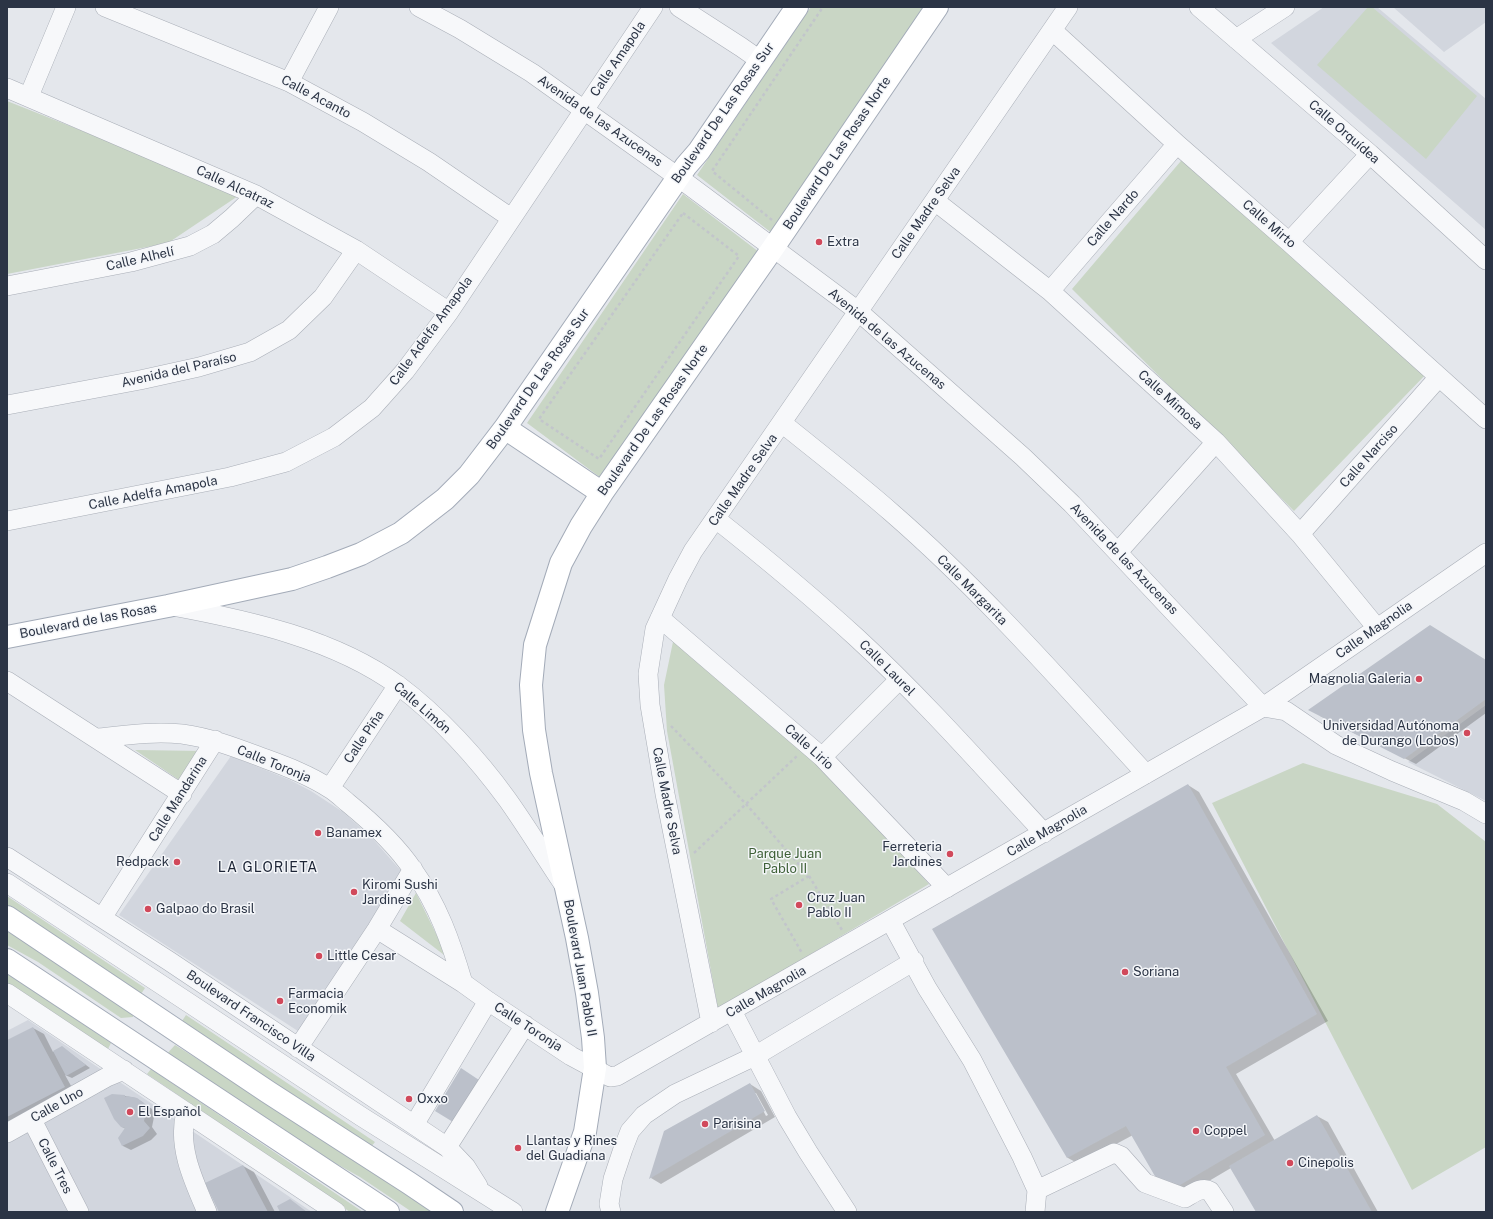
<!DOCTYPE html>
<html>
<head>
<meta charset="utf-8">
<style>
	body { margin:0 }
	#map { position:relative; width:1493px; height:1219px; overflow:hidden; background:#e4e7ec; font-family:"Public Sans",sans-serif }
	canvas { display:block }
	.frame { position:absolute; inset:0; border:8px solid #2b3445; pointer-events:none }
</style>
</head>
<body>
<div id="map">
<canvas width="1493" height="1219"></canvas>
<div class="frame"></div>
</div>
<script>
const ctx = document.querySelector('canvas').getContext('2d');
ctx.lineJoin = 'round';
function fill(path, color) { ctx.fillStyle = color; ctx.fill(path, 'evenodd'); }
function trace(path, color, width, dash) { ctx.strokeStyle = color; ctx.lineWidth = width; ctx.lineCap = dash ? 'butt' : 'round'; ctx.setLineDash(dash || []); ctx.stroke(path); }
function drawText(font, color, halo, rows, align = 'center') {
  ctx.font = font + ' "Public Sans",sans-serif'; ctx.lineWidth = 3; ctx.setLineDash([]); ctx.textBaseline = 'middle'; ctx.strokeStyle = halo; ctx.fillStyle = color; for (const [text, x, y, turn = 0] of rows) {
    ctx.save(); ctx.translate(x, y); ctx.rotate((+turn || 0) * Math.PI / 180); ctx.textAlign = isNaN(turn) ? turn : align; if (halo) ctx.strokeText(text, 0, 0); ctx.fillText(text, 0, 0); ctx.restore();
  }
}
const built = new Path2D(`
	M1324,7H1377L1486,99V230L1271,43Z
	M1393,7H1486V22L1444,52Z
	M1486,705V801L1408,762Z
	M231,756L290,780L311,791L343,812L372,838L402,872L301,1033L119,915Z
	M28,1020L312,1212H7V1031Z`);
const green = new Path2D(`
	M811,7H927L773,234L697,175Z
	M1368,7H1372L1477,96L1426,159L1317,65Z
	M7,101L241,194L168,243L7,274Z
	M1186,155L1429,371L1294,511L1072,289Z
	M683,194L759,252L605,481L527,423Z
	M674,637L818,762L929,884L718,1009L667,731L664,685Z
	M135,750L203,751L182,782Z
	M1303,763L1437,804L1486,842V1147L1412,1190L1212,803Z
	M416,893L448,958L400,921Z
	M7,896L145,988L141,994L7,905Z
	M7,923L132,1007L133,1017L121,1018L38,962L7,945Z
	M7,973L111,1043L107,1051L7,984Z
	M186,1015L375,1142L370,1148L182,1021Z
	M175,1045L443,1212H412L360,1177L301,1144L165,1056Z
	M151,1069L363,1212H350L147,1074Z`);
const shadow = new Path2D(`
	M1486,660V713L1416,764L1320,716Z
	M1188,785L1199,792L1328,1021L1236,1074L1275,1141L1317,1116L1328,1122L1378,1212H1257L1231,1168L1192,1191L1168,1184L1133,1135L1079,1164L1068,1158L933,929Z
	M33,1028L44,1034L53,1052L67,1051L90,1068L72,1078L65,1075L75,1093L7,1127V1042Z
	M750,1084L761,1091L775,1117L661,1184L651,1178L665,1132ZM754,1093H756L768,1115L766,1116Z
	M125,1096L136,1098L152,1109L154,1117L152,1127L157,1134L151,1140L131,1150L123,1146L119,1138L126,1129L122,1127Z
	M243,1166L254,1172L275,1212H220Z`);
const building = new Path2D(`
	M1430,625L1486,660V699L1404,759L1308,710Z
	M1188,784L1317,1014L1226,1067L1265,1135L1180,1185L1156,1178L1126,1126L1067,1158L932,929Z
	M33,1027L65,1087L7,1117V1040Z
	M62,1046L86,1065L66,1076L53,1051Z
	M461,1068L479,1080L453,1122L435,1111Z
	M750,1083L765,1111L649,1179L664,1131Z
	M112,1094L125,1095V1097L127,1096L137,1098L144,1103L146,1112L144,1121L150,1128L143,1136L122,1146L118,1138L125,1128L121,1127L114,1119L104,1098Z
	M1317,1115L1372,1212H1256L1229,1166Z
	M243,1165L268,1212H219L205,1183Z
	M290,1199L307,1212H280L277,1206Z`);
const path = new Path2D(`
	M683,213L739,256L599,459L539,419Z
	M772,220L712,171L823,7
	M671,726L746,804L809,876L771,899L802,953
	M694,853L797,756
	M809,876L842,930`);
const minor = new Path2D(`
	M105,7L289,82L363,122L429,162L511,218
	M419,7L460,29L532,73L678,177L858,311L1023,457L1072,504L1263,707
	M679,7L741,47L761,61
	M1199,7L1370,154L1486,260
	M1052,30L1177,144L1289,242L1486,419
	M1236,39L1285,7
	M289,82L329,7
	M7,88L256,195L356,250L449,312
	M29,96L66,7
	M935,201L1050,291L1216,442L1300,534L1377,628
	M1289,242L1370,154
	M7,286L131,262L190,246L213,234L232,218L256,195
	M1050,291L1177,144
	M7,405L140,380L199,367L250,352L289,330L323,297L356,250
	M782,423C819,453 857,482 892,513C984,593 1064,685 1146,774
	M716,519C764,557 811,596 857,638C923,699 983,767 1044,833
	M7,521L230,477L286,462L334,437L372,408L405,371L449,312L653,7
	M1300,534L1439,377
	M1118,552L1216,442
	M172,606C248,620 335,639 399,686C438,715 478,759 507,799C527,827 545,857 564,885
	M660,618L822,757L947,888
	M7,681L182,794
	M1263,707L1286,711L1336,745L1392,771L1464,801L1486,814
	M98,738C126,735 154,731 182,734C212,738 239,749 266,759C288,767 309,775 329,788C336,792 342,798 348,803C370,821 397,846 413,870C438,905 451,942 463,983
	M822,757L899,680
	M330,788L398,685
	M7,857L169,961L447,1147L466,1167L478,1186
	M7,883L362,1117L513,1212
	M102,918L215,740
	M890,920L927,988L972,1060L1022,1157L1037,1190L1035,1212
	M377,929L463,983L488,1001L571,1056L610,1077L617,1076L1263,707L1486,553
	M7,993L336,1212
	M732,1011L787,1117L808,1152L847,1212
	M711,1023L665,794L650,705L648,674L655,629L678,579L693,551L1068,7
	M298,1048L377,929L413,869
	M186,1112C177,1146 193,1180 207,1212
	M32,1120L79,1212
	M414,1125L488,1001
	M7,1133L107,1077L124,1070
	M447,1147L525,1025
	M1037,1190L1114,1153L1121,1156L1145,1183L1185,1198C1192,1194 1202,1186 1210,1191L1224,1212
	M611,1212L609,1204L613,1179L623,1149L630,1131L644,1115L675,1094L755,1056L914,961`);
const major = new Path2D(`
	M505,428L602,493
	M7,637L168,606L292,579L327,567L361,554L401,533L445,499L469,475L505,428L686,166L699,151L797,7
	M7,917L268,1092L409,1183L452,1212
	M7,960L388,1212
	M557,1212L585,1132L595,1068L593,1038L587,993L577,938L541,773L534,730L531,685L535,645L561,563L581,526L602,493L773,248L937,7`);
const markers = [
	[819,242,4,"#d1495b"],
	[1419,679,4,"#d1495b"],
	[1467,733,4,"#d1495b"],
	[318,833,4,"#d1495b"],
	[950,854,4,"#d1495b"],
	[177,862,4,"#d1495b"],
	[354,892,4,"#d1495b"],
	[799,905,4,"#d1495b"],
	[148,909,4,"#d1495b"],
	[319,956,4,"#d1495b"],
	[1125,972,4,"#d1495b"],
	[280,1001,4,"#d1495b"],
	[409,1099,4,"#d1495b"],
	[130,1112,4,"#d1495b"],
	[705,1124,4,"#d1495b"],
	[1196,1131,4,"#d1495b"],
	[518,1148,4,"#d1495b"],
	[1290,1163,4,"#d1495b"]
];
const streetNames = [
	["Calle Amapola",618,59,-56],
	["Calle Acanto",316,97,28],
	["Boulevard De Las Rosas Sur",723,113,-55],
	["Avenida de las Azucenas",600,121,35],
	["Calle Orquídea",1344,132,41],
	["Boulevard De Las Rosas Norte",837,153,-56],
	["Calle Alcatraz",235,187,25],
	["Calle Madre Selva",926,213,-55],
	["Calle Nardo",1113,218,-49],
	["Calle Mirto",1269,224,41],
	["Calle Alhelí",140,259,-13],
	["Calle Adelfa Amapola",431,331,-54],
	["Avenida de las Azucenas",887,339,40],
	["Avenida del Paraíso",179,370,-13],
	["Boulevard De Las Rosas Sur",538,379,-55],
	["Calle Mimosa",1170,400,42],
	["Boulevard De Las Rosas Norte",653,420,-55],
	["Calle Narciso",1369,456,-48],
	["Calle Madre Selva",743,480,-55],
	["Calle Adelfa Amapola",153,493,-11],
	["Avenida de las Azucenas",1124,559,46],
	["Calle Margarita",972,590,45],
	["Boulevard de las Rosas",88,621,-11],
	["Calle Magnolia",1374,630,-35],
	["Calle Laurel",887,668,45],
	["Calle Limón",422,708,41],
	["Calle Piña",364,737,-56],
	["Calle Lirio",809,747,42],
	["Calle Toronja",274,764,22],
	["Calle Mandarina",178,799,-58],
	["Calle Madre Selva",667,801,79],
	["Calle Magnolia",1047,831,-30],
	["Boulevard Juan Pablo II",580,968,80],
	["Calle Magnolia",766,992,-30],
	["Boulevard Francisco Villa",251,1016,34],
	["Calle Toronja",528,1027,33],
	["Calle Uno",57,1105,-29],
	["Calle Tres",55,1166,63]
];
const poiNames = [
	["Extra",827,242],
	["Magnolia Galeria",1411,679,"right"],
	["Universidad Autónoma",1459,726,"right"],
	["de Durango (Lobos)",1459,741,"right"],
	["Banamex",326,833],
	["Ferreteria",942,847,"right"],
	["Jardines",942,862,"right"],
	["Redpack",169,862,"right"],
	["Kiromi Sushi",362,885],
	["Jardines",362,900],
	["Cruz Juan",807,898],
	["Pablo II",807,913],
	["Galpao do Brasil",156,909],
	["Little Cesar",327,956],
	["Soriana",1133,972],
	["Farmacia",288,994],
	["Economik",288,1009],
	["Oxxo",417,1099],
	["El Español",138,1112],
	["Parisina",713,1124],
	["Coppel",1204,1131],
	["Llantas y Rines",526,1141],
	["del Guadiana",526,1156],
	["Cinepolis",1298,1163]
];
const parkNames = [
	["Parque Juan",785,854],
	["Pablo II",785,869]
];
const neighbourhoodNames = [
	["LA GLORIETA",268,868]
];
fill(built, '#d2d6de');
fill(green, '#c9d6c5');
fill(shadow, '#0003');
fill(building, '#bbc0ca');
trace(minor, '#a9aeb7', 20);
trace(major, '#a3abb8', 24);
trace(path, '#c2c5cb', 2.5, [3, 3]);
trace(minor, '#f7f8fa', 19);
trace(major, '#fff', 22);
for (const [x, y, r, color] of markers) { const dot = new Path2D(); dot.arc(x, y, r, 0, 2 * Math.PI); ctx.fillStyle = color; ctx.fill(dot); trace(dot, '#f4f6f9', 1.5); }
drawText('13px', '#2b3445', '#f4f6f9', streetNames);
drawText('13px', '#2b3445', '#f4f6f9', poiNames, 'left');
drawText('13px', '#3f6138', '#f4f6f9', parkNames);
ctx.letterSpacing = '1px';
drawText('14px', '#1d2536', '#f4f6f9', neighbourhoodNames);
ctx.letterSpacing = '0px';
</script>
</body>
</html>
